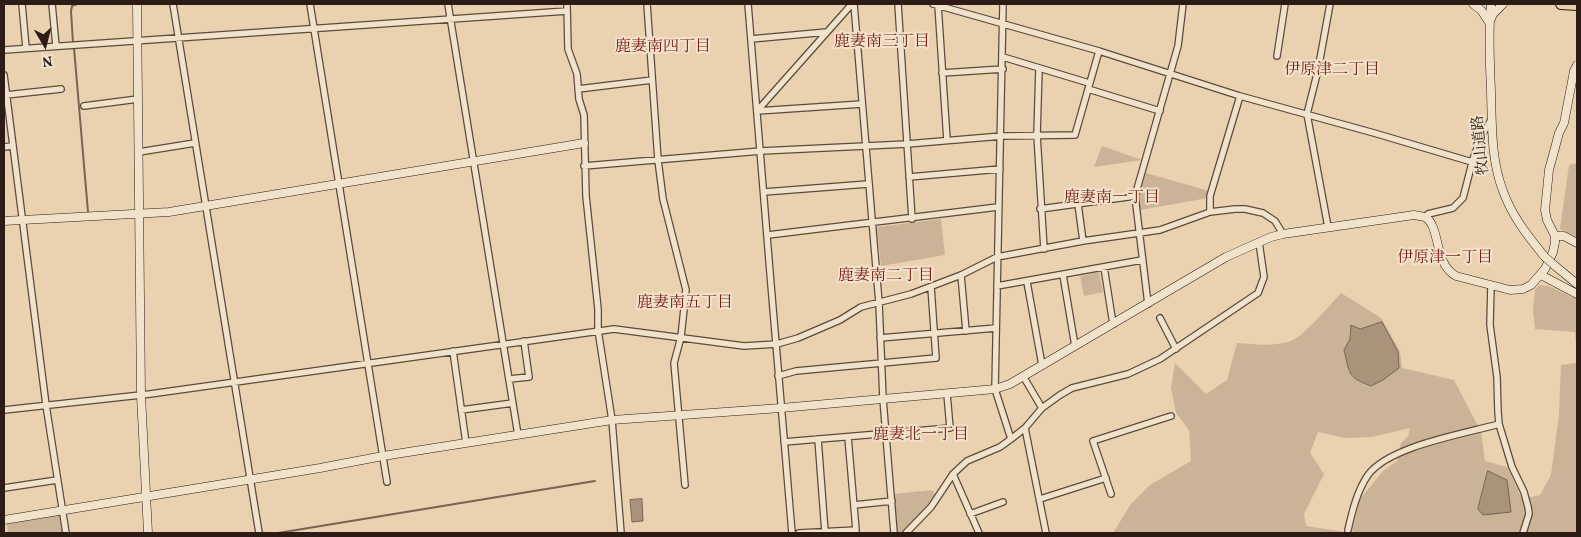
<!DOCTYPE html>
<html>
<head>
<meta charset="utf-8">
<style>
	body { margin:0 }
	#map { position:relative; width:1581px; height:537px; overflow:hidden; background:#ead2b0; font-family:Vollkorn,serif }
	canvas { display:block }
	.frame { position:absolute; inset:0; border:5px solid #2c1c15; pointer-events:none }
	.north { position:absolute; left:20px; top:20px; width:50px; height:50px; -webkit-text-stroke:4px #f1e2cc; paint-order:stroke; rotate:172deg; font-size:14px; font-weight:700; line-height:20px; text-align:center; color:#2c1c15 }
	.north::after { content:''; display:block; margin:auto; width:18px; height:22px; background:#2c1c15; clip-path:polygon(50% 0,100% 100%,50% 72%,0 100%) }
</style>
</head>
<body>
<div id="map">
<canvas width="1581" height="537"></canvas>
<div class="frame"></div>
<div class="north">N</div>
</div>
<script>
const ctx = document.querySelector('canvas').getContext('2d');
ctx.lineJoin = 'round';
function fill(path, color) { ctx.fillStyle = color; ctx.fill(path, 'evenodd'); }
function trace(path, color, width, dash) { ctx.strokeStyle = color; ctx.lineWidth = width; ctx.lineCap = dash ? 'butt' : 'round'; ctx.setLineDash(dash || []); ctx.stroke(path); }
function drawText(font, color, halo, rows, align = 'center') {
  ctx.font = font + ' Vollkorn,"Noto Serif JP",serif'; ctx.lineWidth = 4; ctx.setLineDash([]); ctx.textBaseline = 'middle'; ctx.strokeStyle = halo; ctx.fillStyle = color; for (const [text, x, y, turn = 0] of rows) {
    ctx.save(); ctx.translate(x, y); ctx.rotate((+turn || 0) * Math.PI / 180); ctx.textAlign = isNaN(turn) ? turn : align; if (halo) ctx.strokeText(text, 0, 0); ctx.fillText(text, 0, 0); ctx.restore();
  }
}
const green = new Path2D(`
	M1102,146L1142,160L1094,167Z
	M1577,163V237L1560,229L1569,165Z
	M1146,173L1209,191L1208,198L1140,210L1138,196Z
	M941,219L945,255L881,266L877,227Z
	M1099,272L1103,292L1084,296L1080,276Z
	M1540,285L1549,286L1574,298L1577,293V352L1575,332L1535,329L1533,311L1535,289Z
	M1341,293L1381,318L1400,351L1402,368L1454,380L1481,432L1485,461L1507,467L1522,499L1540,495L1551,475L1559,414L1561,365L1577,363V533H1113L1131,504L1150,485L1191,461L1189,430L1176,413L1171,388L1175,363L1206,394L1227,380L1237,343C1254,344 1274,347 1291,341C1304,336 1331,304 1341,293ZM1410,428L1408,436L1401,443L1397,461L1383,471L1360,499L1352,533L1306,526L1304,514L1324,474L1310,453L1318,432L1345,438L1372,437Z
	M932,490L935,494L920,515L902,533H897L894,494Z
	M59,514L63,533H8L7,524Z`);
const water = new Path2D(`
	M1382,322L1398,352L1399,368L1383,380L1371,386C1347,377 1350,374 1344,350L1350,339L1351,325L1360,329Z
	M1488,471L1507,480L1511,512L1483,515L1478,509Z
	M642,499L643,521L632,522L630,500Z`);
const stream = new Path2D(`
	M73,43L71,11L72,6L77,4
	M74,48L88,212
	M278,533L595,481`);
const street = new Path2D(`
	M22,4L26,48
	M52,4L56,46
	M173,4L259,533
	M310,4L387,482
	M448,4L518,435
	M567,4L568,49L577,74L579,99L584,115L586,196L598,309V330L612,420L621,533
	M647,4L658,160L663,199L686,290L681,337L674,363L685,485
	M748,4C762,180 777,357 792,533
	M854,4L879,303L883,399L894,533
	M898,4L912,219
	M933,4L1099,51L1240,96L1374,133L1472,162
	M1003,4L995,389L1011,439
	M938,5L947,140
	M751,39L827,32
	M4,50L567,11
	M1277,56L1285,4
	M1003,57L1089,83
	M1039,68L1037,135L1044,249
	M942,73L1003,69
	M4,75L46,405L66,533
	M578,89L652,80
	M1088,89L1160,111
	M6,95L61,89
	M84,106L138,99
	M757,111L852,4
	M757,111L862,104
	M4,147L12,146
	M139,152L195,143
	M584,166L761,151L907,144L1002,136L1075,135L1099,51
	M909,177L1000,169
	M764,192L868,184
	M1078,204L1083,241
	M1040,209L1135,196
	M1210,212V196L1240,96
	M1425,217L1428,214L1453,208L1463,198L1473,159L1483,133L1491,120
	M1328,227L1307,114L1318,70L1330,4
	M768,235L998,207
	M1104,267L1113,324
	M961,275L966,331
	M1063,275L1075,346
	M1027,282L1042,365
	M1491,285L1490,325L1497,377L1498,412L1499,424L1512,467L1524,492L1528,507L1529,514L1523,533
	M997,286L1142,260
	M1148,304L1135,196L1178,46L1183,4
	M1160,318L1176,349
	M880,338L996,328
	M453,351L466,443
	M778,376L796,371L936,358L931,287
	M1023,376L1042,408
	M509,379L529,377L524,341
	M4,410L150,394L614,329L744,346L777,344L798,338L840,320L861,307L911,294L961,275L997,257L1083,241L1160,230L1210,212L1235,209H1245L1263,213L1275,221L1283,234
	M461,410L513,403
	M1025,428L1046,533
	M818,439L825,532
	M784,442L950,428L947,394
	M953,474L979,533
	M4,488L57,480
	M1111,494L1093,441L1171,416
	M1040,499L1106,478
	M854,505L892,501
	M970,514L1003,502
	M1348,530C1352,512 1357,491 1368,475C1389,446 1464,434 1499,424
	M799,533L856,530L848,437
	M906,533L931,507L953,474L967,461L1000,447L1011,439L1025,428L1042,408L1060,395L1072,388L1128,374L1160,359L1258,293L1264,277L1259,242`);
const secondary = new Path2D(`
	M137,4L141,395L148,533
	M1473,4L1481,10L1489,22
	M1491,4C1488,33 1490,63 1491,92C1492,125 1491,160 1503,191C1512,216 1527,235 1544,256
	M1491,19L1493,14L1503,4
	M4,221L169,212L584,143
	M1555,236H1564L1577,243
	M1554,265L1577,284
	M1541,275L1577,294
	M4,520L320,468L383,456L612,420L781,408L995,389L1010,384L1226,257L1271,237L1283,234L1414,215L1425,217C1441,226 1433,263 1456,276L1510,290L1523,289L1531,285L1545,269L1553,252L1555,242V236L1547,220L1545,210L1549,170L1559,133L1564,123L1574,71L1577,65`);
const highway = new Path2D(`
	M1561,4L1577,5`);
const secondaryBridge = new Path2D(`
	M1544,256L1554,265`);
const streetNames = [
	["牧山道路",1482,145,-96]
];
const neighbourhoodNames = [
	["鹿妻南三丁目",882,43],
	["鹿妻南四丁目",663,48],
	["伊原津二丁目",1332,71],
	["鹿妻南一丁目",1112,199],
	["伊原津一丁目",1445,259],
	["鹿妻南二丁目",886,277],
	["鹿妻南五丁目",685,304],
	["鹿妻北一丁目",921,436]
];
fill(green, '#cab396');
fill(water, '#a9947b');
trace(water, '#776452', 1);
trace(stream, '#776452', 2);
trace(street, '#5c4a3c', 8);
trace(secondary, '#2c1c15', 9);
trace(highway, '#2c1c15', 12);
trace(street, '#f1e2cc', 5.5);
trace(secondary, '#f1e2cc', 8);
trace(highway, '#ead2b0', 10);
trace(secondaryBridge, '#2c1c15', 9, []);
trace(secondaryBridge, '#f1e2cc', 8);
drawText('15px', '#2c1c15', '#f1e2cc', streetNames);
drawText('16px', '#7a1f14', '#f1e2cc', neighbourhoodNames);
</script>
</body>
</html>
